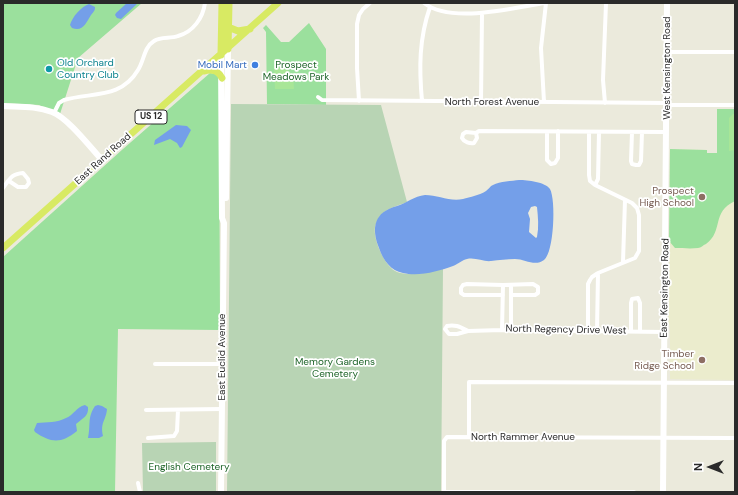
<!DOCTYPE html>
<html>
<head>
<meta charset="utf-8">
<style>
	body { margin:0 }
	#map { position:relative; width:738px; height:495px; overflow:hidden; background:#ebeadc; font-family:"DM Sans",sans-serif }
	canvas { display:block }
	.frame { position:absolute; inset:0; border:4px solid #2a2a2a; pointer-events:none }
	.north { position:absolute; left:690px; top:447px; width:40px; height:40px; -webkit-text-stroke:3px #fff; paint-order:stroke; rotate:270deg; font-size:11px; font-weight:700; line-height:16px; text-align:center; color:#2a2a2a }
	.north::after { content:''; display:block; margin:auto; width:14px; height:18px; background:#2a2a2a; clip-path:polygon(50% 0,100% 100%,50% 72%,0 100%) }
</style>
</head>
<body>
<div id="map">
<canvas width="738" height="495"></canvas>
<div class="frame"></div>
<div class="north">N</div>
</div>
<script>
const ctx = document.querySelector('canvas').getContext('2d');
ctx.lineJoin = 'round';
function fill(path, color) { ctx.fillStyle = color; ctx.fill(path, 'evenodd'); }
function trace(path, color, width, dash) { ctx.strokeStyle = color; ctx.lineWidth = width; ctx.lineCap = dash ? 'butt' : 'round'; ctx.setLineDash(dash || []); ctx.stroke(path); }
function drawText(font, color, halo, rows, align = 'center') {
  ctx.font = font + ' "DM Sans",sans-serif'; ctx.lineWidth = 3.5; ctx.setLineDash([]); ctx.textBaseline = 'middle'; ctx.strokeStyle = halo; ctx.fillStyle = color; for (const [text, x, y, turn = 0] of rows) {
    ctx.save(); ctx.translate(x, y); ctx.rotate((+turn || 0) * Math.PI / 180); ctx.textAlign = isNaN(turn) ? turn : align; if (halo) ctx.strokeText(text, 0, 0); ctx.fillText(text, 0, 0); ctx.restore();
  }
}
const education = new Path2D(`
	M717,109H735V380L670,379V326L668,323L670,149L707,150V153H717Z`);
const green = new Path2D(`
	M3,3H142L78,58L60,114L39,105L3,103Z
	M309,23L326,49V105L267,104L266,32L263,28L266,25L281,42H289Z
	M210,73L216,74L219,77L220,330L118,329L115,492H3V257L123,149Z
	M717,109H735V201C711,212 724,231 706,244C703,245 701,248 698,248C690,249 682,248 675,248L669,241L670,149L707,150V153H717Z`);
const cemetery = new Path2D(`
	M231,104L381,105L407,202C398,206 389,207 382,214C379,217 376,222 375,227C373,240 385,267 397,272C411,277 429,272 443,268L441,492H227Z
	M216,442V492H143L142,443Z`);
const pitch = new Path2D(`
	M274,68C291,68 294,73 294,89H275Z
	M733,114H735V150L729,151V118Z`);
const water = new Path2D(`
	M127,3H138L121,19L117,18L115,15L116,13Z
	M89,4L95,7C95,11 94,11 91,15C86,23 83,32 72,28L70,25C72,17 82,6 89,4Z
	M176,125L187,126L191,130L182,147L180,148L177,143L170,139L154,145L155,140Z
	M519,180C528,180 545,182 550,189C556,200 554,252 544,260C535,267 525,259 515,259C507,259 499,260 491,261C484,262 475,257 467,259C462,260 458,264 453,266C439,271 419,277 403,273C391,271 383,260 379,248C371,228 374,212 397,206C407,203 414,196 425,195C438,195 450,202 463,199C470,197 480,195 486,191C489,189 490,186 493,185C500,181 512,181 519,180ZM535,206L537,207C538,217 539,227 537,237L536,238L529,232L530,219L528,213L531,207Z
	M85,405L88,407C89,416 83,418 76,424L77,431C61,444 51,443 35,432L34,430L37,423C47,422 57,423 66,418C74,415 76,407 85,405Z
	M98,405L102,406L107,409C106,421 100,422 103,436L99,438H88C91,425 87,418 95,406Z`);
const minor = new Path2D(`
	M424,3C451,24 512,8 544,3
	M667,52H735
	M318,97L322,100L667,103
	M359,101L357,68V24L359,15L363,9L370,3
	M422,101C419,68 419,39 430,7
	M481,102L482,13
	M544,102L541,48L546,3
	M605,103L603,80L606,3
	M667,105H735
	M54,113L59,103L64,100C92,92 121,99 138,70C144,61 144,47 154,41C161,36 170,39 178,36C193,32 203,18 205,3
	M547,132V160L551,164L555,163L558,158V131
	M632,132L631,161L632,164L636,165H639L641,161L642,132
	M476,133L466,132L463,134L462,138C464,142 470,144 474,143L477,138L476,133L479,131L666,132
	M595,185L598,179L599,132
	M3,188C10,179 11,174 23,173L28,179L29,183L26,187H18L9,181
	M623,262L625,200
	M511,285V330
	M503,295H464L461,293V288L463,285L467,284L503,285L533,284L538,287V293L535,295H511
	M502,330L503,285
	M468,331C460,327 455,324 447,326L445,329L449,334H457L468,331L502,330L665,332
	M588,331V284L590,280L592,277L598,273L635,258L639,251V215L637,208L632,203L595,185L590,181L589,175V132
	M597,331L598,273
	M631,331V303L632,299L638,298L640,303V331
	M155,364H222
	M146,410L222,409
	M469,436V382L735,383
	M148,438L174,436L177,431L178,410
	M138,483L140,492
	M444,492V441L447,437L735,438
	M444,492H634`);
const secondary = new Path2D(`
	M3,106C20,107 36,106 52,112C68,118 90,147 102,160
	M226,198L228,49
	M221,492L224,223L222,218L221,55
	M663,492L667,3`);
const primary = new Path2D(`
	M228,27L238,31L250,29
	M228,49L229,3
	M221,55L222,3
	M204,71C212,69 218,70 222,78
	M3,248L278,3`);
const markers = [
	[255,65,4,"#3f7fe0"],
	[49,69,4,"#0f9aa8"],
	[702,197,4,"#8d6e63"],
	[702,360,4,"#8d6e63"]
];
const shields = [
	[151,117,32]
];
const shieldNames = [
	["US 12",151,117]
];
const cultureNames = [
	["Old Orchard",57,63],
	["Country Club",57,75]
];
const shopNames = [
	["Mobil Mart",247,65]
];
const parkNames = [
	["Prospect",296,65],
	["Meadows Park",296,77],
	["Memory Gardens",335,362],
	["Cemetery",335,374],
	["English Cemetery",189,467]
];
const streetNames = [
	["West Kensington Road",667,68,-90],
	["North Forest Avenue",492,102],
	["East Rand Road",103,159,-42],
	["East Kensington Road",665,288,-89],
	["North Regency Drive West",566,330,1],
	["East Euclid Avenue",222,357,-90],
	["North Rammer Avenue",523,437]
];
const educationNames = [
	["Prospect",694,191],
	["High School",694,203],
	["Timber",694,354],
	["Ridge School",694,366]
];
fill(education, '#ebeccd');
fill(green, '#9be09d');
fill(cemetery, '#b8d4b4');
fill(pitch, '#a8e697');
fill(water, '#749fe9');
trace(minor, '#fff', 4);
trace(secondary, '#fff', 6);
trace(primary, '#d8ea63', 7);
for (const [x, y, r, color] of markers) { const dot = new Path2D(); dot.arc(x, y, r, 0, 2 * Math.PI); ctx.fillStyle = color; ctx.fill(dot); trace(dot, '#fff', 1.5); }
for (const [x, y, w] of shields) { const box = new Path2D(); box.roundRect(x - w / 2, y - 7, w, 14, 3); ctx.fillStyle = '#fff'; ctx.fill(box); trace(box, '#2a2a2a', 1); }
drawText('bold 9px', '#2a2a2a', null, shieldNames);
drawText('10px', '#0d838f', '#fff', cultureNames, 'left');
drawText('10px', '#366cbe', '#fff', shopNames, 'right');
drawText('10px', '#1d6428', '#fff', parkNames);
drawText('10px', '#2a2a2a', '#fff', streetNames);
drawText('10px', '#785e54', '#fff', educationNames, 'right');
</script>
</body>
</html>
